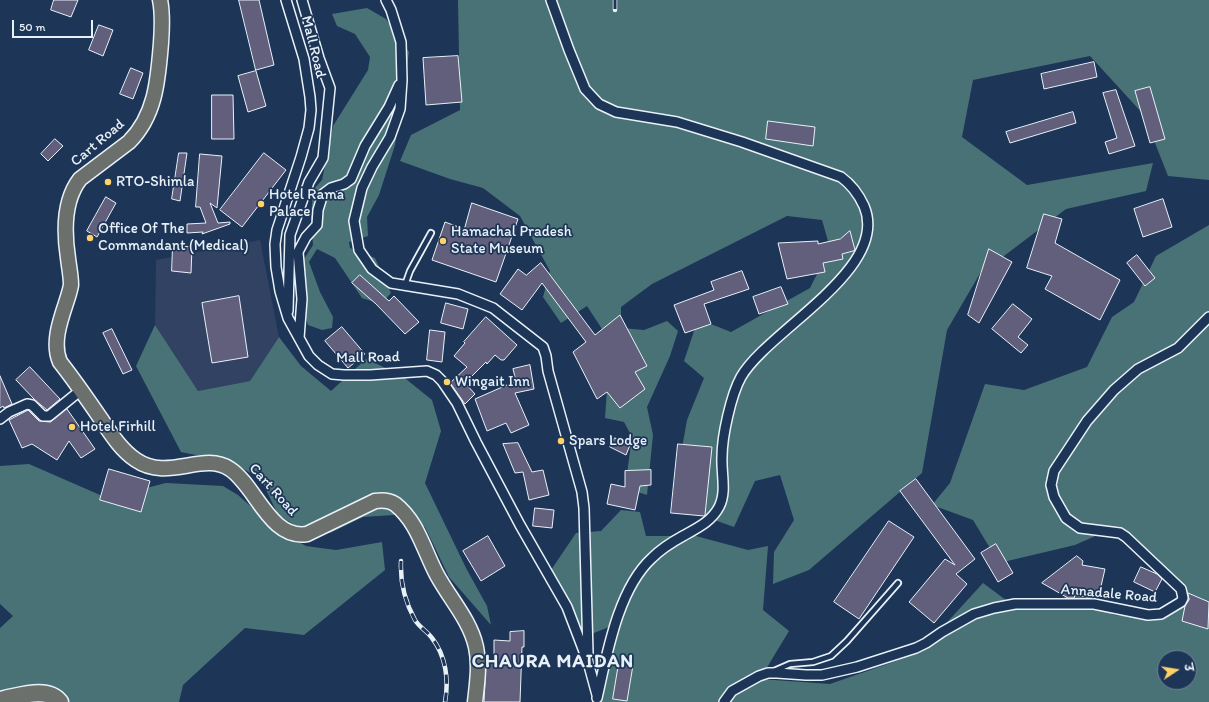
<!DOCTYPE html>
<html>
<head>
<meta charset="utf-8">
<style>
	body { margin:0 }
	#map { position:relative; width:1209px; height:702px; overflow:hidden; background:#1d3557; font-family:Itim,"Playpen Sans Deva",sans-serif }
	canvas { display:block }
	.north { position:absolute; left:1157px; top:650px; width:40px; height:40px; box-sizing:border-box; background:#1d3557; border:1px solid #6e8097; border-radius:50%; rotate:78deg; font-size:11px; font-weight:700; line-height:16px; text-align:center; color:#e8f1f8 }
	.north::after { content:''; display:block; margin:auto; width:14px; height:18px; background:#ffd166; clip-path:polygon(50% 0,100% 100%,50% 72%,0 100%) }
	.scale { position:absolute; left:12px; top:20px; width:81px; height:18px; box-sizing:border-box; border:2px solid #e8f1f8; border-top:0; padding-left:5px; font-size:12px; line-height:14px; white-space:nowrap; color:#e8f1f8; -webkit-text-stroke:3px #1d3557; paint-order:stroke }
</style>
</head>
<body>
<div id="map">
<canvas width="1209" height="702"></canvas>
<div class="north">उ</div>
<div class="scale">50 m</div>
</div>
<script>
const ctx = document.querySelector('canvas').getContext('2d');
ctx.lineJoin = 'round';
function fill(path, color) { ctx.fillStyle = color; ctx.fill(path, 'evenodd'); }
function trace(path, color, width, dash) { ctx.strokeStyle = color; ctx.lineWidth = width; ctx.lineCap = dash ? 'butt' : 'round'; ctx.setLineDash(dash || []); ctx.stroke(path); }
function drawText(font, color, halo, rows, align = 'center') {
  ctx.font = font + ' Itim,sans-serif'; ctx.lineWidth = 3.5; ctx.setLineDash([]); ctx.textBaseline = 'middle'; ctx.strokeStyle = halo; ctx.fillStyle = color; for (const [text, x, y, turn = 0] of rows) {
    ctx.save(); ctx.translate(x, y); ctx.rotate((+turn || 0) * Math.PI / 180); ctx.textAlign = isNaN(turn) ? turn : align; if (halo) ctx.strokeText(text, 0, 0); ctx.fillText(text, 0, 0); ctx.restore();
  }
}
const built = new Path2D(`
	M260,240L279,337L250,381L198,391L155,325L156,260Z`);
const green = new Path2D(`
	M458,0H1209V180L1168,176L1144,115L1090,56L973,80L962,137L1027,185L1153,163L1146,191L1066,209L1004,256L982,270L947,330L922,473L809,570L773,584L774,552L794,520L780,475L755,481L734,527L689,511L679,465L687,420L704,378L684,361L698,319L731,332L810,288L830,248L822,220L787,216L652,284L621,307V328L644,330L667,321L678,331L670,356L647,407L653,435L647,495L625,488L632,437L624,422L605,418L607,390L615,349L587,306L561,323L543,297L550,271L520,216L483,188L450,179L400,161L411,135L460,110Z
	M367,8L386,19L409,52L395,145L379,195L367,217L368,236L349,242L350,248L375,258L391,293L381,304L362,298L335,258L317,249L309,262L320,292L333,317L332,328L322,330L308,325L294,275L313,245L311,218L313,190L322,180L333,126L368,70L370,57L355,34L337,26L332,14Z
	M1209,225V702H601L619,623L589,635L569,618L547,576L576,533L601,531L621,510L640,512L646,536H696L748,550L768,546L763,610L789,631L760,679L830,684L919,653L983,583L1018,609L1078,594L1114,615L1164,619L1185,604L1182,584L1118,526L1075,545L999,563L973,520L932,505L950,483L985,384L1024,390L1087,367L1112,317L1134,302L1156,256ZM1165,658H1189V682H1165Z
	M155,325L198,391L250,381L279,337L301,366L331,391L366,359L401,375L432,400L441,431L425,483L466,568L487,606L491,625L449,577L425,527L409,514L363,517L330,533L306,532L278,515L261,479L231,462L181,452L136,366Z
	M29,464L107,498L166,483L223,486L238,495L276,529L306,546L336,550L382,542L385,570L304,635L245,628L183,685L179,702H58L24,686L0,692V628L13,616L0,604V466Z`);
const building = new Path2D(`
	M54,0H78L71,17L51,10Z
	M239,0H259L274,65L256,70Z
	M99,25L113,30L103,56L89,50Z
	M458,56L462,102L426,105L423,58Z
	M1094,62L1097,77L1044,89L1041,74Z
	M131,68L143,73L133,99L120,94Z
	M256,71L266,106L248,112L238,76Z
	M1150,87L1165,139L1150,143L1135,91Z
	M1116,90L1135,146L1109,154L1105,142L1117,138L1103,93Z
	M212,95H233L234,139H212Z
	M1073,112L1076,123L1010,143L1006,132Z
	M768,121L815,127L813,146L766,139Z
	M55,139L63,146L48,161L41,154Z
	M179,153H187L180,201L172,199Z
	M264,153L286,170L242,227L220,210Z
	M200,154L222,156L217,208L210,203L218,223L230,222V224L202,234L203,232L187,233V224L206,223L200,207H196Z
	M106,197L116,203L97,237L87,231Z
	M1163,199L1172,227L1143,237L1134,209Z
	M472,203L518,219L496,282L432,260L445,222L464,229Z
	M1044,214L1062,219L1055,243L1120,280L1100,320L1045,289L1052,276L1027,268Z
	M850,231L855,250L853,251L842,254L843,259L823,263L825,272L787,279L778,243L818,241V244L840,239Z
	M173,245L192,247L191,273L172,271Z
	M989,249L1012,262L979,323L968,315Z
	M1137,255L1155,278L1145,286L1127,263Z
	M541,263L595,335L620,315L647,366L635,372L645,389L620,408L607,392L597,399L573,352L586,342L542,283L522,310L500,294L518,269L526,275Z
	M742,271L749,289L704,304L711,324L685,333L674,305L714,290L711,282Z
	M360,275L389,301L394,296L419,322L405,334L376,304L352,283Z
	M781,287L788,304L759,314L753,297Z
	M239,296L248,357L212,363L202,303Z
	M446,303L468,309L463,329L441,323Z
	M1013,304L1032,319L1018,337L1028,345L1021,353L992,329Z
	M486,317L517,345L504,360H501L495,355L487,364L486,362L465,383L475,394L465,404L450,383L467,367L454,356L465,343L464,342Z
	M342,327L365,354L348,368L325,341Z
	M112,329L132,370L123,374L103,333Z
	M430,330L445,332L442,362L427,360Z
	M530,365L534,389L515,393L529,425L511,433L506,423L487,431L475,399L516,381L513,369Z
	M30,367L60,399L47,410L35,400L16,380Z
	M0,376L12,404L4,408L3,406L0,408Z
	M67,409L95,449L81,458L69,441L57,460L32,444L22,448L9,420L28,410L39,421L50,422Z
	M615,438L630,445L626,455L610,447Z
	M518,443L532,472L543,470L549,495L529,500L523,472L515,473L503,444Z
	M678,444L712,447L705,515L704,516L671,513Z
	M109,469L150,481L141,512L100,500Z
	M651,470V485L640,486L635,510L607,504L611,484L625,487V471Z
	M916,479L975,559L956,574L967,584L934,623L909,602L945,559L955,565L900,491Z
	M535,508L554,510L552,528L533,526Z
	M889,521L914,537L859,619L834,602Z
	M488,536L505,566L481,581L463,551Z
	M996,544L1013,573L998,582L981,553Z
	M1077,556L1083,561L1082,565L1105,569L1098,599L1075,595L1074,598H1068L1042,583Z
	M1141,567L1157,574L1162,579L1155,592L1134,582Z
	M1188,593L1209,602L1208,629L1182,621L1185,606L1189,600Z
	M524,631V647H522L520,702H484L486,663H494V640L510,641V632Z
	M619,663L633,665L627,701L613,699Z`);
const lane = new Path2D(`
	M405,285L410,271L431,233
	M774,671L790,664L813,662L831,656L847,641L898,583`);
const street = new Path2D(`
	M286,0L304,59L310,97L311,110L309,128L301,157L277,230L275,244L276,267L280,291L288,318L309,356L318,365L332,374L344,375H370L427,371L436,375L442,381L457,403L476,442L520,525L567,607L588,662L597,695
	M386,0L391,10L401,42L402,80L400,109L390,137L372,167L362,188L354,221L359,250L372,269L391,283L458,294L493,308L543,347L546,356L548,371L582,492L584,508L588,653
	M551,0L569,50L585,89L599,104L616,112L677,122L742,142L841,177C852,185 858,193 864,206C891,269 768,330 741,377C731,395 722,436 722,457C721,473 727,492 719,507C711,522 697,528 683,536C672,542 660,550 652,558C618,589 607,654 597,698
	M288,311L290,235L309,182L323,158L330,88L319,58L302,0
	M299,338L302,299L298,252L306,237L317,225L318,210L323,194L331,188L344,184L351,179L365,146L389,107L399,85
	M0,419L9,412L27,404L32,405L43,416H49L81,390
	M724,702L732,691L759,676L768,673H777L806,675H822L857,667L916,648L926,643L942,632L974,614L994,608L1015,604H1094L1148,615L1161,614L1181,602L1183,598L1181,589L1126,537L1120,533L1080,528L1066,518L1054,497L1051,485L1054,471L1087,421L1114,390L1138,369L1178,348L1209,317`);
const primary = new Path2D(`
	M160,0C163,14 162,29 161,43C158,79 156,115 129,142L80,179C63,201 64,232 68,258C69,267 71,276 71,285C70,291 68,297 66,303C60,321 52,344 60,362C75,381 88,400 101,419C111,434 121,450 136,460C168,482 203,451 230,469C256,486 270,540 307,534L375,501C382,500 389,500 395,504C418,522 424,551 437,575C450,599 470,620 476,647C480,665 477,684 475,702`);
const highway = new Path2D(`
	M0,701L4,699C20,696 48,686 60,702`);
const rail = new Path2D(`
	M615,0V10
	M401,561C400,581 405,602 415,620C419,627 427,631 432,638C446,656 449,680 445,702`);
const markers = [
	[108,182,4,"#ffd166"],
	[261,204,4,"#ffd166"],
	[90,238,4,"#ffd166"],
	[443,241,4,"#ffd166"],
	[447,382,4,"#ffd166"],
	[72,427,4,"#ffd166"],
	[561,441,4,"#ffd166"]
];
const streetNames = [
	["Mall Road",313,47,76],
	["Cart Road",98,143,-40],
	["Mall Road",368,358,-1],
	["Cart Road",273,490,48],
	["Annadale Road",1109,594,5]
];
const poiNames = [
	["RTO-Shimla",116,182],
	["Hotel Rama",269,195],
	["Palace",269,212],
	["Office Of The",98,229],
	["Commandant (Medical)",98,246],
	["Hamachal Pradesh",451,232],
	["State Museum",451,249],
	["Wingait Inn",455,382],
	["Hotel Firhill",80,427],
	["Spars Lodge",569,441]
];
const districtNames = [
	["CHAURA MAIDAN",553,662]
];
fill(built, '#324262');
fill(green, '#497276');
fill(building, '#625f7c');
trace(building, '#e8f1f8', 1);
trace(lane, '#e8f1f8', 8);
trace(street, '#e8f1f8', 12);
trace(primary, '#e8f1f8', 17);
trace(highway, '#e8f1f8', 19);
trace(lane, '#1d3557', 4.5);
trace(street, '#1d3557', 9);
trace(primary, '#6c706d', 14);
trace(highway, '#6c706d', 16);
trace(rail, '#e8f1f8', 4.5);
trace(rail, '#1d3557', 3, [9]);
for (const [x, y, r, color] of markers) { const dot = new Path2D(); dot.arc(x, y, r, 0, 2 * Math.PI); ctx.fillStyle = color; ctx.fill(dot); trace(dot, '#1d3557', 1.5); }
drawText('15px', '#e8f1f8', '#1d3557', streetNames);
drawText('15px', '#e8f1f8', '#1d3557', poiNames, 'left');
ctx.letterSpacing = '1px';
drawText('bold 19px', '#e8f1f8', '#1d3557', districtNames);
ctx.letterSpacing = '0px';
</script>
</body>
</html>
